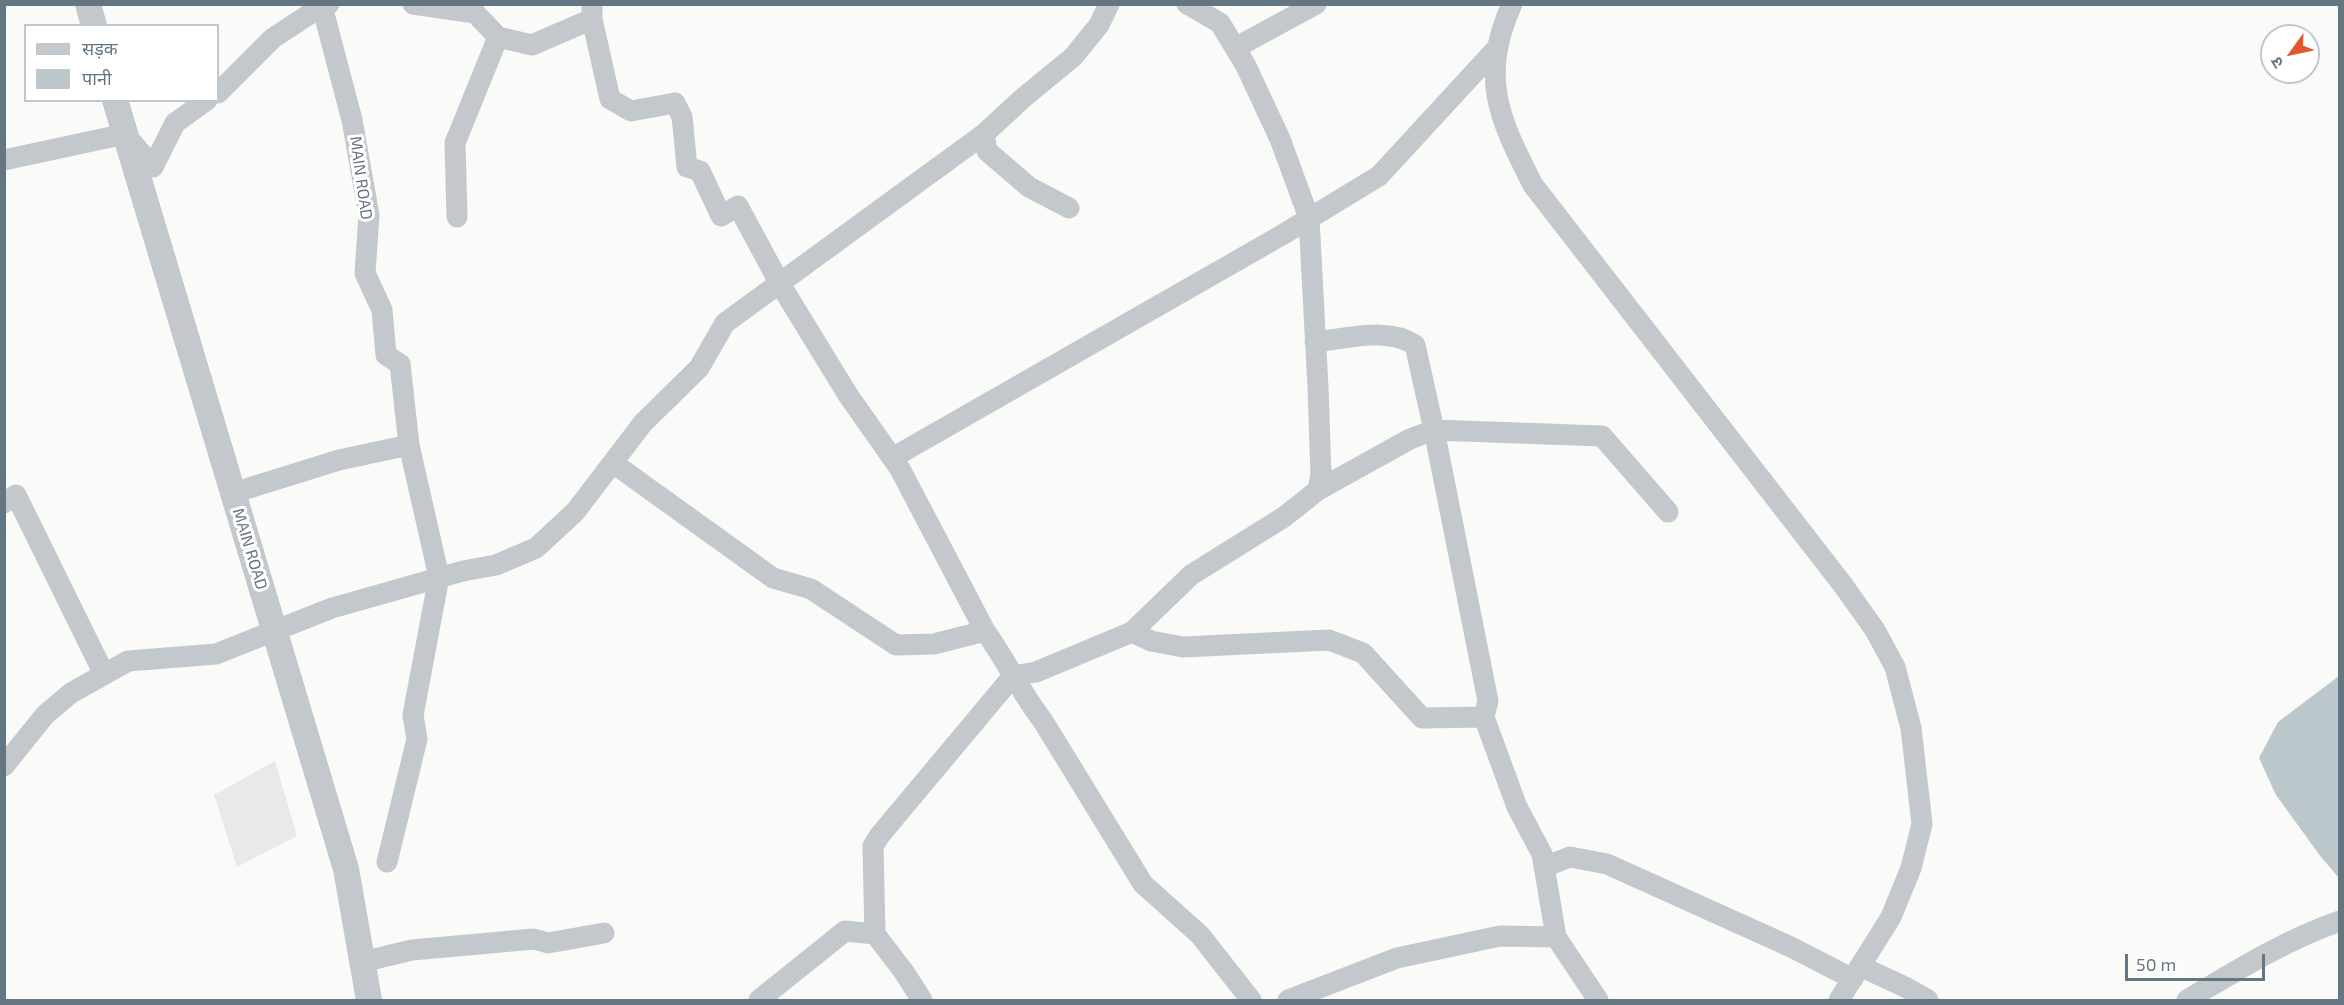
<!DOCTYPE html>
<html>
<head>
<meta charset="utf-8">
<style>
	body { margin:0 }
	#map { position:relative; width:2344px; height:1005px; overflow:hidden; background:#fafaf8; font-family:"Exo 2","Noto Sans Devanagari",sans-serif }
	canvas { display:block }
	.frame { position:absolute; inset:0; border:6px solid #657683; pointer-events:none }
	.legend { position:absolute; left:24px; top:24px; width:195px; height:78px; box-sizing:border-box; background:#fff; border:2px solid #c1c8cd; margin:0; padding:8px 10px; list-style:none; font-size:18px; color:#657683 }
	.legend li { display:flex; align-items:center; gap:12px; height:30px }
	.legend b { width:30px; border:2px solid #c1c8cd }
	.north { position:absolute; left:2260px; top:24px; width:60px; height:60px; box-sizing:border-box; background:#fff; border:2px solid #c1c8cd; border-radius:50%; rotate:237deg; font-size:16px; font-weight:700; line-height:24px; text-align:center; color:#657683 }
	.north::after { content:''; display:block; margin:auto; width:21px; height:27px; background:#e4572e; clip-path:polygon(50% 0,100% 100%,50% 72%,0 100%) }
	.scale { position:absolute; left:2125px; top:954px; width:140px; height:27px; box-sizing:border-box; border:3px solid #657683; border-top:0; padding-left:8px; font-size:18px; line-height:21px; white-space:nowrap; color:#657683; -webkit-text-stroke:4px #fff; paint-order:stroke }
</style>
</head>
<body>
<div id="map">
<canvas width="2344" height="1005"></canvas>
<div class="frame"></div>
<ul class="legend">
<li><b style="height:8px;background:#c3c8cc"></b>सड़क</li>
<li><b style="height:16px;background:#bbc7cb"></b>पानी</li>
</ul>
<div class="north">उ</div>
<div class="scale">50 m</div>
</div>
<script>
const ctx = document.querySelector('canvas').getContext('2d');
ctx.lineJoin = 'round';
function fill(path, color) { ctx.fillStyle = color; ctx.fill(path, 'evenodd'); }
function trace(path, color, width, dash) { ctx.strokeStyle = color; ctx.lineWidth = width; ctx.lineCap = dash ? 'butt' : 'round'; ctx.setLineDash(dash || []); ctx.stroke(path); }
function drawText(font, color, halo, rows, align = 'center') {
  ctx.font = font + ' "Exo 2",sans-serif'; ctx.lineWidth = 6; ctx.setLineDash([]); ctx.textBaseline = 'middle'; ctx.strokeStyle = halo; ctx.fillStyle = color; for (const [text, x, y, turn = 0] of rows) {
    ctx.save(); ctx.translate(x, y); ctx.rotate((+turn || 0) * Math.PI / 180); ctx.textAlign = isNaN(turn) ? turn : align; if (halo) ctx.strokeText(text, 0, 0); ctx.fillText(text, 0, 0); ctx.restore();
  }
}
const built = new Path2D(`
	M275,761L297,836L237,867L214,795Z`);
const water = new Path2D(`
	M2339,676V878L2321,857L2276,795L2259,758L2278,722Z`);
const minor = new Path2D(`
	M413,4L475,13L498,37L532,45L592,19V6
	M1512,4C1479,78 1499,118 1533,185L1843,585L1875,630L1895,667L1911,728L1922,824L1911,868L1891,917L1839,1000
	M592,19L610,99L631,111L675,103L682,117L687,167L700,171L721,216L738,206L780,284L848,395L900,469L985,631C1006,660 1021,693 1043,721L1143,884L1200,935L1251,1000
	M1235,48L1316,4
	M218,93L273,38L322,6L329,4
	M984,134L987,151L1029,187L1069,208
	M4,160L125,134L153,167L175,123L207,100
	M457,217L455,143L498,37
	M892,458L1282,235L1379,176L1497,48
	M613,463L773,578L811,589L896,645L934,644L985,631
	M1318,490L1410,439L1434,430L1602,436L1668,512
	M233,493L339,460L409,445L400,364L386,355L382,310L365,273L369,215L352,120L322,6
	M4,503L16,495L104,674
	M1132,632L1151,641L1183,647L1329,640L1363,653L1422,718L1484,717
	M4,766L45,715L71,693L128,661L216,654L332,608L463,571L496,565L536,548L575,512L643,423L699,368L725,323L984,134L1023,98L1073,57L1099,25L1109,4
	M387,862L417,739L413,715L439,577L409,445
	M1544,867L1570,857L1607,864L1791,947L1853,979
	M875,934L873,846L880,835L1013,676L1036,672L1132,632L1191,575L1284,517L1318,490L1321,474L1318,387L1309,218L1280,139L1246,66L1220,23L1187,4
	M1556,937L1598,1000
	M362,962L412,950L534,939L548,943L604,933
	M1862,967L1905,987L1928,1000
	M759,1000L845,931L875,934L904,972L922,1000
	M1288,1000L1397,958L1500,936L1556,937L1542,854L1517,807L1484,717L1488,701L1434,430L1415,345C1387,326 1347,339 1315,342
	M2187,1000C2236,971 2285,940 2340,921`);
const tertiary = new Path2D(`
	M88,4L94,26
	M115,100L346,869L369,1000`);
const streetNames = [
	["MAIN ROAD",361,178,82],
	["MAIN ROAD",250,549,73]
];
fill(built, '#e8e9e9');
fill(water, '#bbc7cb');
trace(minor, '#c3c8cc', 21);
trace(tertiary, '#c3c8cc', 26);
drawText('16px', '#657683', '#fff', streetNames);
</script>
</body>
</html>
